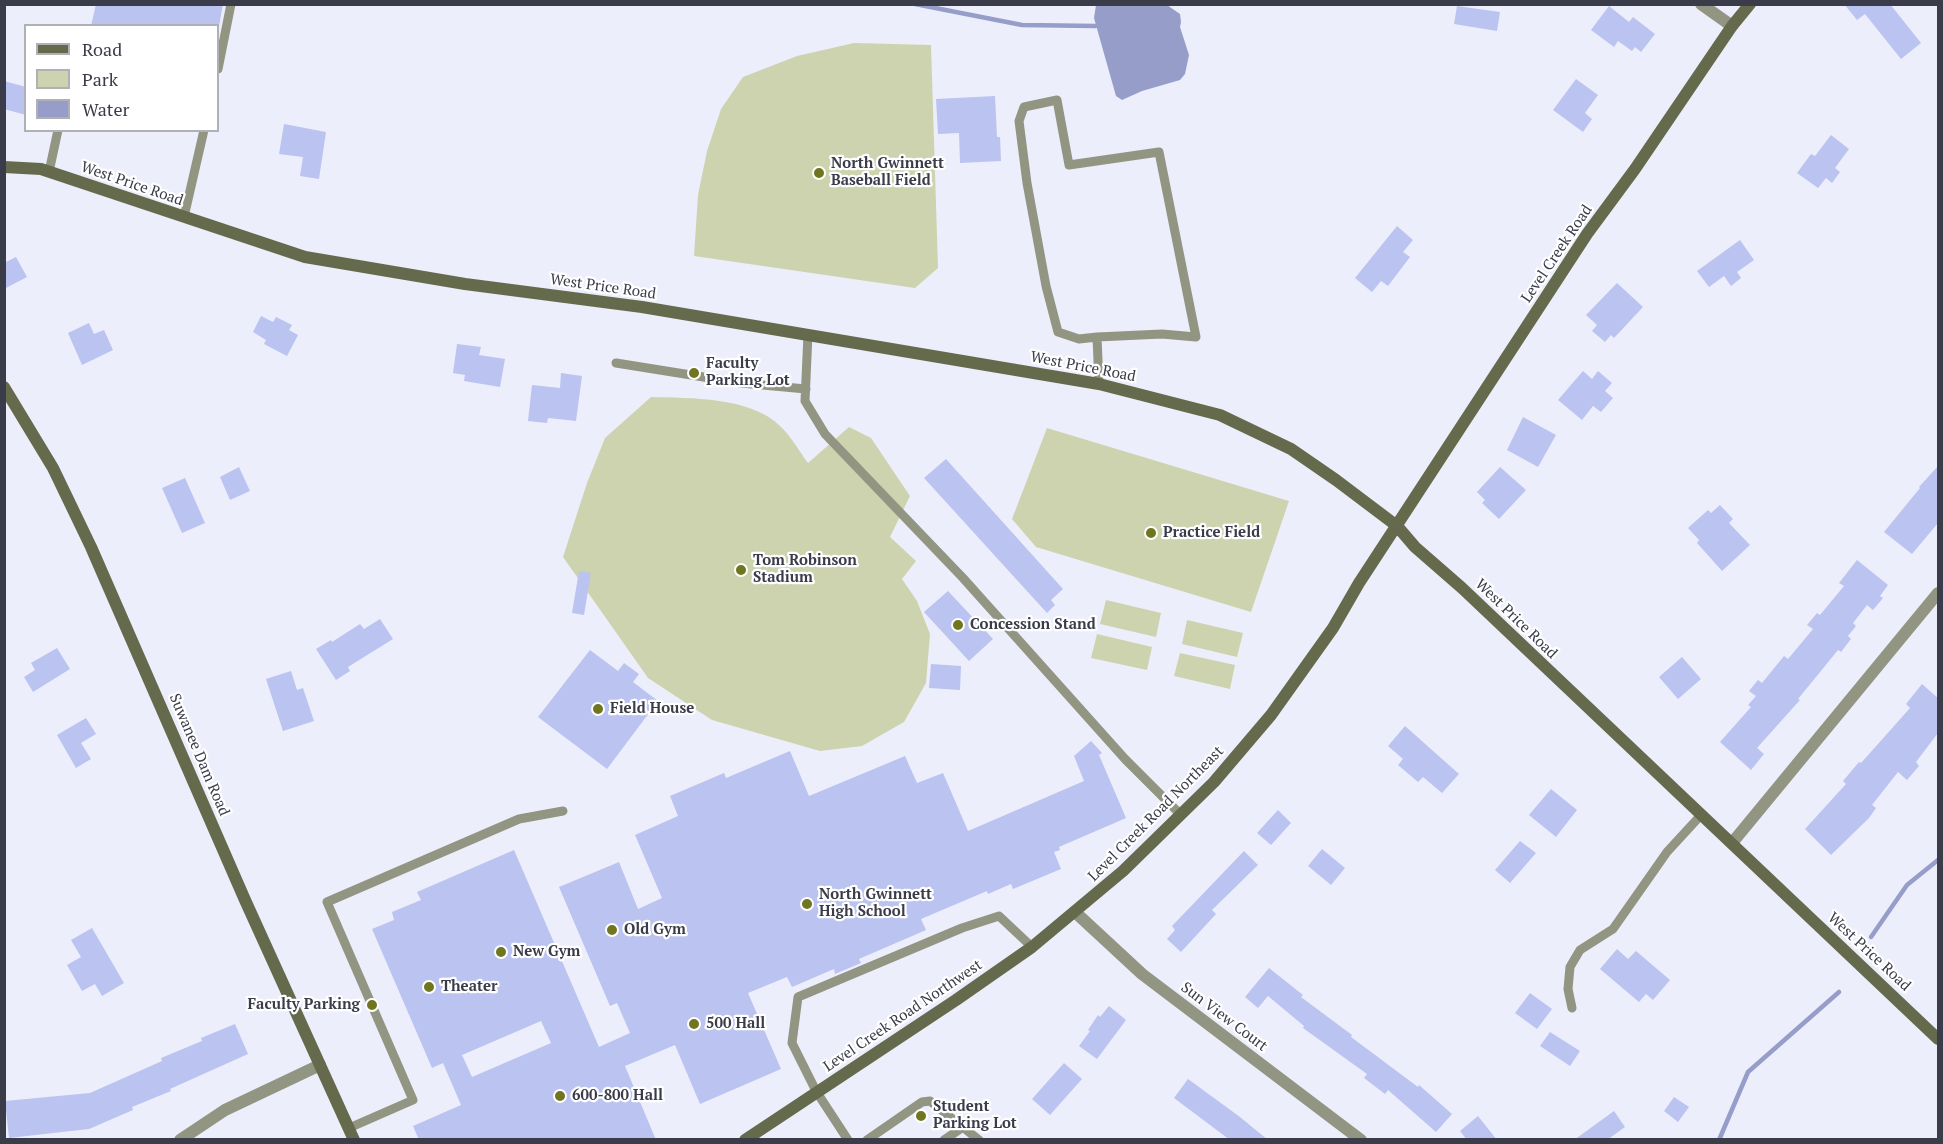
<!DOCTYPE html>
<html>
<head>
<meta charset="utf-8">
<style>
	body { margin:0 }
	#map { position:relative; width:1943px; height:1144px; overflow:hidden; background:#eceefc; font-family:"PT Serif",serif }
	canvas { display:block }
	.frame { position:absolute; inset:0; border:6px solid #3a3c4a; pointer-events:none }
	.legend { position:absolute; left:24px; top:24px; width:195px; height:108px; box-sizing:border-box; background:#fff; border:2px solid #b0b1b7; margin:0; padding:8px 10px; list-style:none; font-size:18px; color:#3a3c4a }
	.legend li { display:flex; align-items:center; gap:12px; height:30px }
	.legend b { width:30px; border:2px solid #b0b1b7 }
</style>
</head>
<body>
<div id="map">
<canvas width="1943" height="1144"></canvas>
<div class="frame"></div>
<ul class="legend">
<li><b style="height:8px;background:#666a4d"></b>Road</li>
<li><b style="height:16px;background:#ced3af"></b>Park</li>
<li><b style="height:16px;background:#969dc8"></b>Water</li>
</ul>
</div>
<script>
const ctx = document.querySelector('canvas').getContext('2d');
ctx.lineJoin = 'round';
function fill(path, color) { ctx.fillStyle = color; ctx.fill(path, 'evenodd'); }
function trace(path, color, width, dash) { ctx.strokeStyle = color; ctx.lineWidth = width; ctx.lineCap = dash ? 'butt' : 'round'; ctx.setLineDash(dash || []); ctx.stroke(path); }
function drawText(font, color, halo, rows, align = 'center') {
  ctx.font = font + ' "PT Serif",serif'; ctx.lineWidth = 4.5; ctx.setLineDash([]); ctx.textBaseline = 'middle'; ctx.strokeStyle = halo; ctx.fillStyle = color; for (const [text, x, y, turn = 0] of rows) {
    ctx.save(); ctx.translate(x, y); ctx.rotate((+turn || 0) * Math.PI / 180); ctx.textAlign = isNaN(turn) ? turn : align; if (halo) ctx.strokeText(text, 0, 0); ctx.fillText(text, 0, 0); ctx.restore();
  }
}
const green = new Path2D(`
	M854,43L931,45L938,268L915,288L694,256L698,195L707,151L721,109L743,77L797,56Z
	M651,397C689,398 752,397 780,426C791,436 799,451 808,463L849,427L871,438L910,496L890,537L916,561L902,579L917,601L930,634L926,683L904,722L862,746L820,751L712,720L648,678L563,557L587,483L605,438Z
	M1047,428L1289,501L1251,612L1036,547L1012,519Z
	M1106,600L1161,613L1156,637L1100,624Z
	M1187,620L1243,633L1237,657L1182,644Z
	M1097,634L1152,647L1147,670L1091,658Z
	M1180,653L1235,665L1230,689L1174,676Z`);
const water = new Path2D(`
	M1096,5H1167L1180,14L1181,22L1180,27L1189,55L1185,74L1180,80L1142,91L1122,100L1116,96L1094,18Z`);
const stream = new Path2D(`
	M915,4L1022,25L1096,26
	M1871,937L1907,885L1938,860
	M1719,1140L1748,1072L1839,992`);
const building = new Path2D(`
	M96,4H223L219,26H91Z
	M1844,4H1890L1921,43L1901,59L1865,14L1857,20Z
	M1457,6L1500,12L1497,31L1454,24Z
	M1609,6L1629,22L1633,17L1655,34L1641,52L1635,47L1632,51L1618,41L1614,47L1591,30Z
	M1576,79L1598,95L1585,113L1592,119L1583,132L1553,110Z
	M4,81L26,87V115L4,109Z
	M995,96L997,137H1000L1001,161L960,163L959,133L938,134L936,99Z
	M284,124L326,132L319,179L300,176L303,157L279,154Z
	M1831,135L1849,149L1835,168L1840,172L1832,183L1826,178L1818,188L1797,173L1811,154L1815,156Z
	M1397,226L1413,240L1403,252L1410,257L1388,286L1381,281L1372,292L1355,278Z
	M1740,240L1754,260L1737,272L1741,278L1731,286L1724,276L1709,287L1697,271Z
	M16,257L27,277L4,289V263Z
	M1617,283L1643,307L1614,338L1611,335L1605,342L1592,331L1597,325L1586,315Z
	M261,316L273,322L276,317L292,325L289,330L298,335L287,356L264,344L266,340L253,332Z
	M89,323L94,334L104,330L113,350L82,365L68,333Z
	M457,344L481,347L479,355L505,359L500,387L464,381L465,375L453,373Z
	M1583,371L1592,379L1598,371L1612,383L1605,391L1613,398L1601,412L1593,406L1582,420L1558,400Z
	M561,373L582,376L576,421L548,418L547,423L528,421L532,385L560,388Z
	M1523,417L1556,435L1538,467L1507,450Z
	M946,459L1063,589L1051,600L1055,605L1047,613L924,478Z
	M1938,466V523L1912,554L1884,532L1920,488L1919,487Z
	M239,467L250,491L230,500L220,477Z
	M1500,467L1526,490L1499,519L1482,503L1485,500L1477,492Z
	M185,478L205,523L182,533L162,488Z
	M1720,505L1733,519L1729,523L1750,545L1722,571L1697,543L1699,540L1688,528L1708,510L1711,513Z
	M1857,560L1888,585L1880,596L1883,598L1873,610L1867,605L1853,623L1856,626L1848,636L1851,639L1841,652L1838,650L1798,699L1800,700L1757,748L1764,754L1751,770L1720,742L1751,707L1748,705L1756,696L1749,691L1758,680L1762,683L1784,656L1788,659L1813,629L1807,625L1817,613L1820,615L1844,586L1839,583Z
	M579,571L591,573L584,615L572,613Z
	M948,591L993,639L969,661L924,612Z
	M380,619L393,639L348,667L350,671L336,680L316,649L331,640L332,642L360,624L364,629Z
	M57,648L70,669L33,692L24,677L35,670L31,663Z
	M590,650L618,671L624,663L639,674L633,682L658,701L607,769L538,717Z
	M1682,657L1701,679L1678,699L1659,677Z
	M931,664L961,666L960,690L929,688Z
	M291,671L297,690L303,688L314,721L283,731L266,679Z
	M1922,684L1938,698V733L1916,762L1919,766L1907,780L1898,772L1872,805L1876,808L1869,818L1831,855L1805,829L1846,784L1843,781L1859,762L1861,763L1910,708L1906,704Z
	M86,718L96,734L81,743L91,759L76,768L57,735Z
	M1405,726L1459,774L1442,793L1423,777L1418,782L1398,765L1403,759L1388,746Z
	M1091,741L1102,753L1099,755L1126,818L1059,847L1060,850L1054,852L1061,869L1013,889L1011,884L988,894L987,891L921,919L926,930L859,959L861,963L835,974L834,969L792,987L787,977L748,993L781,1069L700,1104L675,1045L625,1066L656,1140H419L413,1126L461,1105L443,1063L432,1068L372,929L394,920L392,912L421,900L417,892L514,850L599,1047L630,1033L617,1003L610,1006L559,887L619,862L638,909L662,898L635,835L678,816L670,796L724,773L726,778L790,751L809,796L905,756L917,783L943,773L968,831L1084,781L1074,756ZM541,1021L551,1043L472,1077L462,1055Z
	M1551,789L1577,810L1556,837L1529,815Z
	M1278,810L1291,823L1271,845L1257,833Z
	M1520,841L1536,853L1510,883L1495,870Z
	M1322,849L1345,868L1331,885L1308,866Z
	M1244,851L1258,865L1212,910L1216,914L1181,952L1167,939L1175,930L1172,926Z
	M92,928L124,983L102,996L95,984L82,991L67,965L81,957L71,940Z
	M1617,949L1628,959L1636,951L1670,980L1653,1000L1646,994L1639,1002L1600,969Z
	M1269,968L1303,995L1301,997L1352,1035L1351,1037L1418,1087L1419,1085L1452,1114L1436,1132L1388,1090L1385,1094L1364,1078L1367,1074L1303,1028L1304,1026L1268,996L1258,1008L1245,997Z
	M1530,993L1552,1009L1537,1029L1515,1013Z
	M1109,1006L1126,1020L1097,1059L1079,1046L1090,1031L1088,1030L1098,1015L1100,1017Z
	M235,1024L248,1054L170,1089L171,1091L132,1107L133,1110L89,1129L9,1138L5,1101L90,1093L162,1061L161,1058L202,1041L201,1038Z
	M1550,1032L1580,1051L1570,1066L1540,1046Z
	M1064,1063L1082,1079L1050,1115L1032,1099Z
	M1188,1079L1240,1117L1268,1140H1230L1174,1098Z
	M1674,1097L1689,1107L1678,1122L1664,1111Z
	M1614,1111L1625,1127L1607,1140H1574Z
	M1478,1116L1497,1140H1467L1460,1131Z`);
const lane = new Path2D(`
	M218,69L231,4
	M49,172L58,130
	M184,217L204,130
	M808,334L805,401L825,434L963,578L1125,759L1180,814
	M1097,337L1079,339L1058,332L1046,286L1027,183L1019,121L1024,107L1057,100L1069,165L1159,152L1196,337L1162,334L1097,337L1099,384
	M616,363L741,383L806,389
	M1572,1008L1568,989L1570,967L1580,950L1613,929L1667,852L1701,815
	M349,1128L413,1100L327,902L519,819L563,811
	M848,1140L816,1091L792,1043L798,997L962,928L999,916L1032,947
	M867,1140L922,1102L930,1101L979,1140
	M944,1140L963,1127`);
const street = new Path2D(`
	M1701,4L1732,26
	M1732,843L1938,593
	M1075,912L1142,974L1361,1140
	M180,1140L225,1110L320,1065`);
const secondary = new Path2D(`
	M4,167L41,169L305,257L465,284L642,307L1099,384L1220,415L1291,449L1336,480L1397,526L1415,547L1462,588L1938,1039
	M4,387L53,468L91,547L245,900L354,1140
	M745,1140L956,1000L1032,947L1123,871L1214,782L1271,715L1333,628L1359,583L1587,234L1635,169L1732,26L1750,4`);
const markers = [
	[819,173,6,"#6f761f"],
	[694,373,6,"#6f761f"],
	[1151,533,6,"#6f761f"],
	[741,570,6,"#6f761f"],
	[958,625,6,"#6f761f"],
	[598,709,6,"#6f761f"],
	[807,904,6,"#6f761f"],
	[612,930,6,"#6f761f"],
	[501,952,6,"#6f761f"],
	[429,987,6,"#6f761f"],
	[372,1005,6,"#6f761f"],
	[694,1024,6,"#6f761f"],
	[560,1096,6,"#6f761f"],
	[921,1116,6,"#6f761f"]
];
const poiNames = [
	["North Gwinnett",831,164],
	["Baseball Field",831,181],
	["Faculty",706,364],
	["Parking Lot",706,381],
	["Practice Field",1163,533],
	["Tom Robinson",753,561],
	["Stadium",753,578],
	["Concession Stand",970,625],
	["Field House",610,709],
	["North Gwinnett",819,895],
	["High School",819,912],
	["Old Gym",624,930],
	["New Gym",513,952],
	["Theater",441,987],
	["Faculty Parking",360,1005,"right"],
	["500 Hall",706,1024],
	["600-800 Hall",572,1096],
	["Student",933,1107],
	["Parking Lot",933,1124]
];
const streetNames = [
	["West Price Road",132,184,19],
	["Level Creek Road",1557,254,-56],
	["West Price Road",603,287,8],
	["West Price Road",1083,367,11],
	["West Price Road",1516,619,44],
	["Suwanee Dam Road",199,755,67],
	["Level Creek Road Northeast",1156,814,-45],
	["West Price Road",1869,952,43],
	["Level Creek Road Northwest",903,1016,-34],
	["Sun View Court",1224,1017,37]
];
fill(green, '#ced3af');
fill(water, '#969dc8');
trace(stream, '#969dc8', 4.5);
fill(building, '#bbc3f0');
trace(lane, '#929581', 9);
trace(street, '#929581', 12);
trace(secondary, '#666a4d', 12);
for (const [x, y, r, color] of markers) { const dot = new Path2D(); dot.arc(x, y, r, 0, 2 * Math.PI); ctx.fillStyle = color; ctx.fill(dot); trace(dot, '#fff', 2); }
drawText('bold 15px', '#3a3c4a', '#fff', poiNames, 'left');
drawText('15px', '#3a3c4a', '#fff', streetNames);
</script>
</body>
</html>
